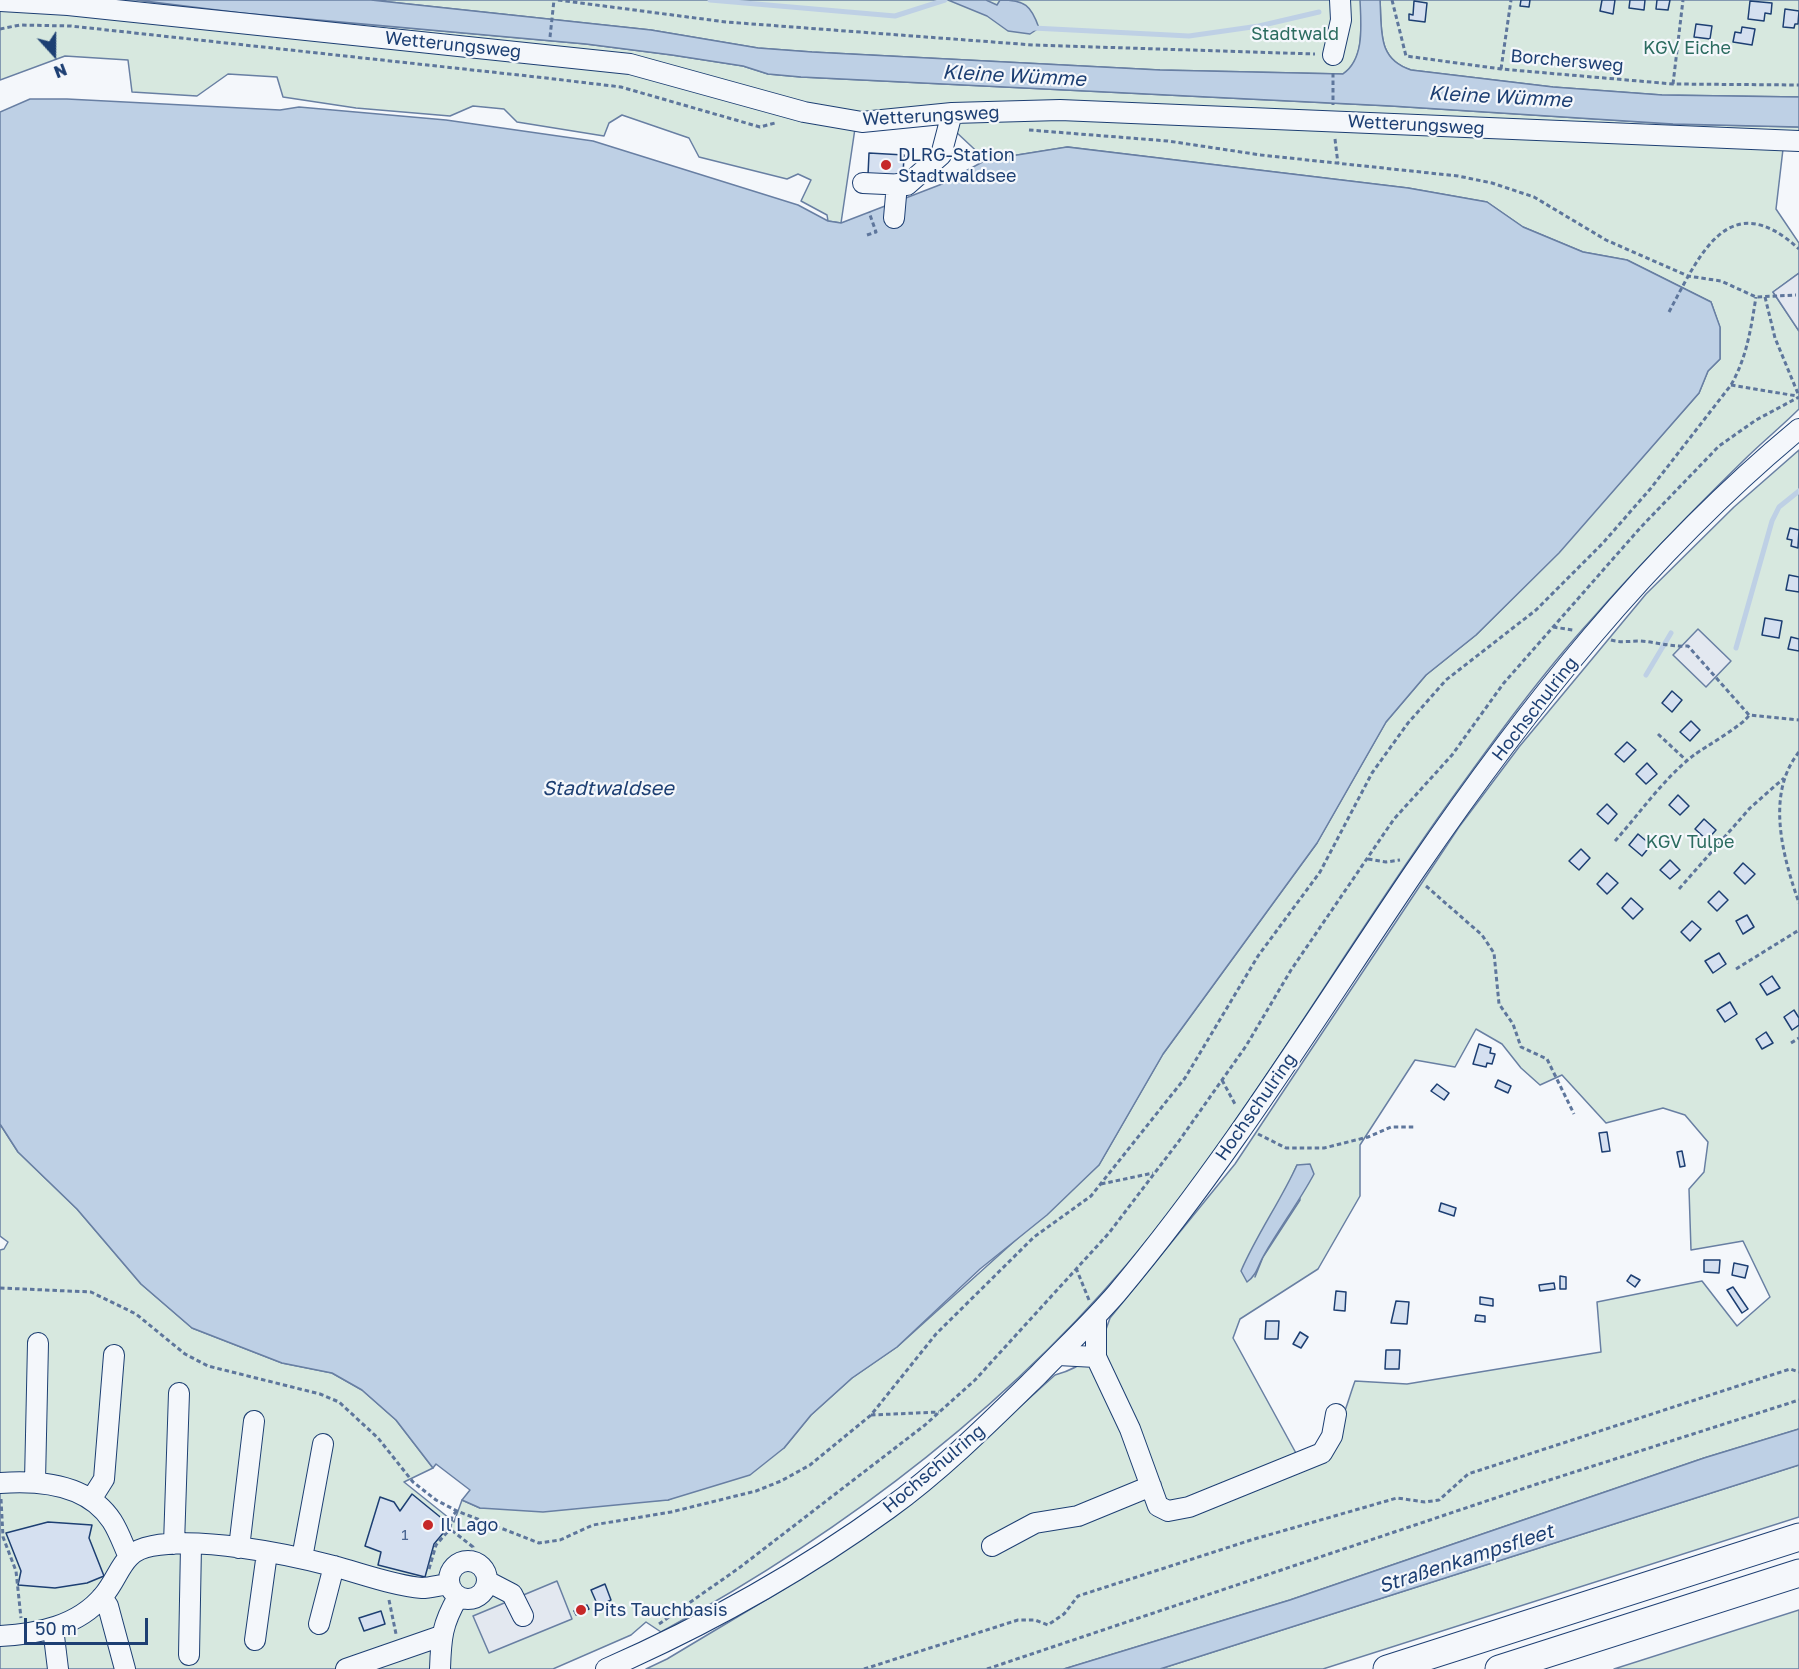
<!DOCTYPE html>
<html>
<head>
<meta charset="utf-8">
<style>
	body { margin:0 }
	#map { position:relative; width:1799px; height:1669px; overflow:hidden; background:#f4f7fb; font-family:"Golos Text",sans-serif }
	canvas { display:block }
	.north { position:absolute; left:24px; top:24px; width:60px; height:60px; -webkit-text-stroke:4px #f4f7fb; paint-order:stroke; rotate:159deg; font-size:16px; font-weight:700; line-height:24px; text-align:center; color:#1d3f73 }
	.north::after { content:''; display:block; margin:auto; width:21px; height:27px; background:#1d3f73; clip-path:polygon(50% 0,100% 100%,50% 72%,0 100%) }
	.scale { position:absolute; left:24px; top:1618px; width:124px; height:27px; box-sizing:border-box; border:3px solid #1d3f73; border-top:0; padding-left:8px; font-size:18px; line-height:21px; white-space:nowrap; color:#1d3f73; -webkit-text-stroke:4px #f4f7fb; paint-order:stroke }
</style>
</head>
<body>
<div id="map">
<canvas width="1799" height="1669"></canvas>
<div class="north">N</div>
<div class="scale">50 m</div>
</div>
<script>
const ctx = document.querySelector('canvas').getContext('2d');
ctx.lineJoin = 'round';
function fill(path, color) { ctx.fillStyle = color; ctx.fill(path, 'evenodd'); }
function trace(path, color, width, dash) { ctx.strokeStyle = color; ctx.lineWidth = width; ctx.lineCap = dash ? 'butt' : 'round'; ctx.setLineDash(dash || []); ctx.stroke(path); }
function drawText(font, color, halo, rows, align = 'center') {
  ctx.font = font + ' "Golos Text",sans-serif'; ctx.lineWidth = 4.5; ctx.setLineDash([]); ctx.textBaseline = 'middle'; ctx.strokeStyle = halo; ctx.fillStyle = color; for (const [text, x, y, turn = 0] of rows) {
    ctx.save(); ctx.translate(x, y); ctx.rotate((+turn || 0) * Math.PI / 180); ctx.textAlign = isNaN(turn) ? turn : align; if (halo) ctx.strokeText(text, 0, 0); ctx.fillText(text, 0, 0); ctx.restore();
  }
}
const green = new Path2D(`
	M0,0H137L241,13L586,44L672,55L743,66L768,74L801,77L1391,106L1673,124L1799,127V149H1783L1776,209L1799,243V273L1773,292L1799,331V409C1781,427 1761,443 1743,461C1691,512 1639,565 1591,620C1540,676 1494,740 1450,801C1348,943 1261,1096 1152,1234C1020,1399 845,1532 661,1632L646,1622L631,1635L553,1669H0V1250L4,1249L8,1242L0,1236V1124L18,1152L77,1209L141,1284L192,1328L282,1363L332,1373L362,1390L396,1420L433,1468L404,1482L454,1522L462,1500L480,1508L668,1500L784,1448L811,1415L852,1378L897,1347L1099,1165L1163,1054L1317,843L1386,722L1426,675L1476,635L1558,553L1699,393L1708,371L1720,359V328L1711,302L1627,260L1583,252L1523,227L1487,202L1408,188L1068,147L986,160L955,131L956,108L857,115L841,223L828,221L827,215L801,201L811,180L798,174L787,179L699,157L689,138L622,115L609,123L604,136L517,122L504,109L473,106L450,116L356,108L283,97L277,77L228,74L197,96L132,92L128,60L65,56L0,80Z
	M371,0H1360L1361,1C1360,26 1366,59 1343,74L1160,70L812,52L758,48L651,30Z
	M1380,0H1799V97L1662,95L1553,87L1411,70C1377,59 1382,31 1380,0Z
	M1799,450V1429L1704,1458L1290,1600L1064,1669H646L667,1659L789,1586L929,1489L1055,1375C1088,1366 1100,1350 1110,1318L1235,1164L1459,827L1519,747L1646,594L1734,507ZM1476,1029L1502,1044L1521,1068L1540,1085L1562,1075L1606,1123L1663,1108L1685,1115L1708,1142L1704,1172L1689,1189L1691,1250L1743,1241L1770,1297L1737,1326L1702,1281L1597,1302L1601,1352L1407,1384L1355,1381C1341,1420 1341,1442 1297,1455L1233,1338L1240,1319L1318,1269L1360,1196V1145L1415,1060L1455,1067ZM1297,1165L1300,1200L1263,1257L1255,1277L1281,1201Z
	M1799,1465V1517L1323,1669H1160Z
	M1799,1610V1669H1614Z`);
const parking = new Path2D(`
	M1799,273V331L1773,292Z
	M1698,629L1731,661L1706,687L1673,655Z
	M557,1581L572,1619L489,1653L473,1616Z`);
const water = new Path2D(`
	M137,0H371L651,30L758,48L812,52L1160,70L1343,74C1365,59 1361,24 1360,0H1380C1382,31 1377,59 1411,70L1553,87L1662,95L1799,97V127L1673,124L1391,106L801,77L768,74L743,66L672,55L586,44L241,13Z
	M948,0H986L997,5L1000,0C1025,0 1031,5 1039,28L1030,34L1008,31L987,16Z
	M30,99H67L280,110L299,107L446,120L593,141L798,205L828,221L841,223L942,184L986,160L1067,147L1408,188L1487,202L1523,227L1583,252L1627,260L1711,302L1720,327V359L1708,371L1699,393L1559,553L1476,635L1426,675L1386,722L1317,843L1163,1054L1099,1165L1047,1215L980,1269L897,1347L852,1378L811,1415L784,1448L750,1475L668,1500L543,1512L480,1508L462,1500L470,1490L436,1464L433,1468L396,1420L362,1390L332,1373L282,1363L192,1328L141,1284L77,1209L18,1152L0,1124V112Z
	M1310,1164L1314,1174C1299,1202 1280,1227 1264,1255C1258,1265 1257,1275 1247,1282L1241,1271C1257,1234 1280,1202 1297,1165Z
	M1799,1429V1465L1160,1669H1064L1290,1600L1704,1458Z`);
const stream = new Path2D(`
	M710,0L895,16L945,0
	M1033,28L1189,36L1259,26L1319,12
	M1736,648L1772,521L1779,507L1799,491
	M1646,675L1671,633`);
const building = new Path2D(`
	M1521,0H1530L1529,7L1520,6Z
	M1602,0H1615L1613,14L1600,11Z
	M1630,0H1645L1644,10L1629,8Z
	M1657,0H1670L1668,10L1656,9Z
	M1414,1L1427,3L1425,22L1409,20V14L1413,15Z
	M1750,1L1772,3L1771,14L1765,13L1764,21L1748,19Z
	M1785,9L1799,11L1798,24H1795L1794,28L1783,27Z
	M1696,24L1712,26L1710,39L1694,37Z
	M1742,27L1755,29L1752,45L1733,42L1735,32L1741,33Z
	M869,153L904,155L903,176L868,175Z
	M1790,528L1799,530L1798,548L1791,546L1792,540L1787,539Z
	M1789,575L1799,577V592L1786,590Z
	M1765,618L1782,621L1779,638L1762,635Z
	M1791,637L1799,639V651L1788,649Z
	M1672,691L1682,700L1672,712L1662,703Z
	M1691,721L1700,730L1690,741L1680,732Z
	M1627,742L1636,750L1624,762L1615,754Z
	M1647,763L1657,774L1646,784L1636,774Z
	M1678,795L1689,806L1680,815L1669,805Z
	M1607,804L1617,814L1608,824L1597,814Z
	M1704,819L1716,830L1707,840L1695,829Z
	M1638,834L1651,845L1642,856L1629,845Z
	M1581,849L1590,858L1579,870L1569,861Z
	M1670,860L1680,870L1670,879L1660,870Z
	M1743,863L1755,874L1745,884L1734,873Z
	M1607,873L1618,883L1607,894L1597,884Z
	M1719,891L1728,900L1717,911L1708,902Z
	M1631,898L1643,909L1633,919L1622,908Z
	M1747,915L1754,927L1743,934L1736,921Z
	M1692,921L1701,929L1690,941L1681,932Z
	M1719,953L1726,964L1713,973L1705,961Z
	M1772,976L1780,988L1767,995L1760,984Z
	M1730,1002L1737,1014L1725,1022L1717,1010Z
	M1794,1010L1799,1018V1025L1792,1030L1784,1017Z
	M1766,1032L1773,1043L1762,1049L1756,1039Z
	M1479,1044L1491,1048L1490,1053L1495,1054L1492,1064L1487,1063L1486,1067L1473,1064Z
	M1498,1080L1511,1086L1508,1093L1495,1087Z
	M1437,1084L1449,1093L1444,1100L1431,1091Z
	M1607,1132L1610,1151L1602,1152L1599,1133Z
	M1682,1151L1685,1166L1680,1167L1677,1152Z
	M1441,1203L1456,1208L1454,1216L1439,1211Z
	M1704,1260H1720L1719,1273L1704,1272Z
	M1734,1263L1748,1266L1745,1278L1732,1275Z
	M1631,1275L1640,1280L1635,1287L1627,1281Z
	M1560,1276L1566,1277V1289H1560Z
	M1554,1283L1555,1289L1540,1291L1539,1285Z
	M1733,1287L1748,1309L1742,1313L1727,1290Z
	M1336,1291L1346,1292L1345,1311L1334,1310Z
	M1480,1297L1493,1299V1306L1480,1304Z
	M1396,1301L1409,1302L1407,1324L1391,1323Z
	M1476,1315L1485,1316V1322L1475,1321Z
	M1266,1321H1279L1278,1339H1265Z
	M1300,1332L1308,1337L1301,1348L1293,1344Z
	M1386,1350H1400L1399,1369H1385Z
	M412,1494L450,1525L434,1544L425,1577L378,1565L381,1552L365,1546L380,1497L394,1502L400,1511Z
	M48,1522L92,1525L89,1538L104,1576L87,1583L55,1588L18,1585L21,1571L6,1533Z
	M605,1584L611,1600L598,1606L591,1590Z
	M587,1605L589,1609L576,1615L574,1611Z
	M381,1611L385,1624L364,1631L359,1618Z`);
const path = new Path2D(`
	M558,0L726,22L1033,45L1315,54
	M1392,0L1406,56L1501,69L1673,84L1799,85
	M0,29L20,25L71,26L546,78L621,87L760,127L775,123
	M550,37L554,0
	M1501,69L1511,0
	M1333,73V105
	M1673,84L1683,0
	M1029,130L1168,141L1261,155L1458,176L1492,183L1534,197L1606,240L1688,276L1721,281L1756,297L1796,295
	M1335,139L1338,164
	M867,235L876,232L869,212
	M1765,297L1775,338L1799,396
	M1669,312C1700,254 1729,185 1799,249
	M1731,385L1797,396
	M1553,627L1573,630
	M1611,640C1621,643 1630,641 1640,641C1657,642 1670,647 1688,646L1749,715L1799,720
	M1658,734L1687,761
	M1799,752C1765,794 1783,857 1799,903
	M1615,841C1640,813 1664,778 1694,755C1705,747 1745,724 1749,715
	M1368,859L1386,862L1400,860
	M1426,886L1482,935L1494,953L1499,1004L1513,1024L1521,1047L1547,1059L1574,1114
	M1679,889L1750,808L1784,778
	M1736,969L1799,930
	M1791,1043L1799,1038
	M1222,1080L1236,1106
	M1258,1134L1286,1148H1324L1368,1137L1391,1127H1415
	M1101,1184L1153,1173
	M1076,1268L1089,1300
	M0,1288L91,1292L136,1314L185,1354L208,1366L320,1394L339,1402L378,1438L413,1482L436,1500L457,1511L539,1543L560,1540L593,1525L671,1512L756,1491L781,1481L810,1465L871,1415L936,1334L1034,1237L1091,1196L1185,1078L1258,956L1320,872L1372,773L1408,723L1446,680L1536,610L1603,543L1651,488L1731,385C1747,357 1751,328 1756,297
	M871,1415L939,1412
	M1,1499L3,1537L16,1571L21,1618
	M457,1511L452,1516L450,1529L473,1547L470,1562
	M429,1569L436,1545L450,1529
	M389,1600L396,1634
	M659,1624L739,1568L925,1425L975,1380L1109,1233L1179,1141L1246,1046L1291,970L1394,819L1452,755L1503,684L1641,527L1719,446L1756,420L1799,397
	M864,1669L1018,1620H1035L1048,1625L1064,1614L1078,1596L1251,1540L1397,1498L1425,1502L1439,1500L1468,1474L1790,1369L1799,1372
	M987,1669L1537,1484L1799,1400`);
const minor = new Path2D(`
	M0,1L68,5L630,64L804,112L862,122L952,113L1060,110L1799,141
	M1333,55L1341,20L1340,0
	M863,183L907,185L941,155L952,113
	M894,218L897,184
	M1096,1317V1357L1130,1429L1158,1506L1168,1511L1189,1507L1322,1453L1332,1436L1336,1414
	M1058,1355L1096,1357
	M35,1481L38,1343
	M0,1483C40,1480 88,1484 112,1521C119,1532 123,1544 128,1555
	M92,1498L104,1479L114,1355
	M174,1544L179,1393
	M992,1546L1035,1523L1078,1516L1151,1486
	M239,1548L254,1421
	M302,1558L323,1444
	M449 1580a19 19 0 1 1 38 0a19 19 0 1 1-38 0Z
	M487,1581L512,1594L523,1616
	M102,1597L108,1606L125,1669
	M319,1624L334,1566
	M53,1628L58,1669
	M0,1636C38,1634 78,1626 103,1596C121,1575 121,1551 152,1546C201,1537 284,1553 333,1566C360,1573 395,1586 422,1588C430,1588 440,1585 449,1584
	M255,1640L267,1553
	M189,1655L191,1545
	M346,1669L441,1636
	M440,1669C441,1638 442,1624 458,1597
	M606,1669C704,1626 801,1572 888,1509C942,1470 990,1422 1038,1375C1064,1348 1092,1322 1117,1293C1228,1161 1318,1014 1415,871C1525,710 1648,554 1799,429`);
const highway = new Path2D(`
	M1387,1669L1799,1537
	M1499,1669L1799,1573`);
const markers = [
	[886,165,6,"#c62828"],
	[428,1525,6,"#c62828"],
	[581,1610,6,"#c62828"]
];
const numberNames = [
	["1",405,1535]
];
const parkNames = [
	["Stadtwald",1295,34],
	["KGV Eiche",1687,48],
	["KGV Tulpe",1690,842]
];
const streetNames = [
	["Wetterungsweg",453,45,6],
	["Borchersweg",1567,61,5],
	["Wetterungsweg",931,116,-3],
	["Wetterungsweg",1416,125,3],
	["Hochschulring",1535,709,-52],
	["Hochschulring",1256,1107,-55],
	["Hochschulring",934,1469,-40]
];
const poiNames = [
	["DLRG-Station",898,155],
	["Stadtwaldsee",898,176],
	["Il Lago",440,1525],
	["Pits Tauchbasis",593,1610]
];
const waterNames = [
	["Kleine Wümme",1014,76,3],
	["Kleine Wümme",1500,97,3],
	["Stadtwaldsee",608,789],
	["Straßenkampsfleet",1466,1559,-18]
];
fill(green, '#d7e8df');
trace(green, '#687fa3', 1.5);
fill(parking, '#e3e8f0');
trace(parking, '#687fa3', 1.5);
fill(water, '#bed0e5');
trace(water, '#687fa3', 1.5);
trace(stream, '#bed0e5', 5);
fill(building, '#d5e0f0');
trace(building, '#1d3f73', 1.5);
trace(minor, '#1d3f73', 22);
trace(highway, '#1d3f73', 29);
trace(path, '#5e769c', 3, [4.5, 3]);
trace(minor, '#f4f7fb', 20);
trace(highway, '#f4f7fb', 27);
for (const [x, y, r, color] of markers) { const dot = new Path2D(); dot.arc(x, y, r, 0, 2 * Math.PI); ctx.fillStyle = color; ctx.fill(dot); trace(dot, '#f4f7fb', 2); }
drawText('15px', '#4b6792', null, numberNames);
drawText('18px', '#2c6c60', '#f4f7fb', parkNames);
drawText('18px', '#1d3f73', '#f4f7fb', streetNames);
drawText('18px', '#1d3f73', '#f4f7fb', poiNames, 'left');
drawText('italic 20px', '#1d3f73', '#f4f7fb', waterNames);
</script>
</body>
</html>
